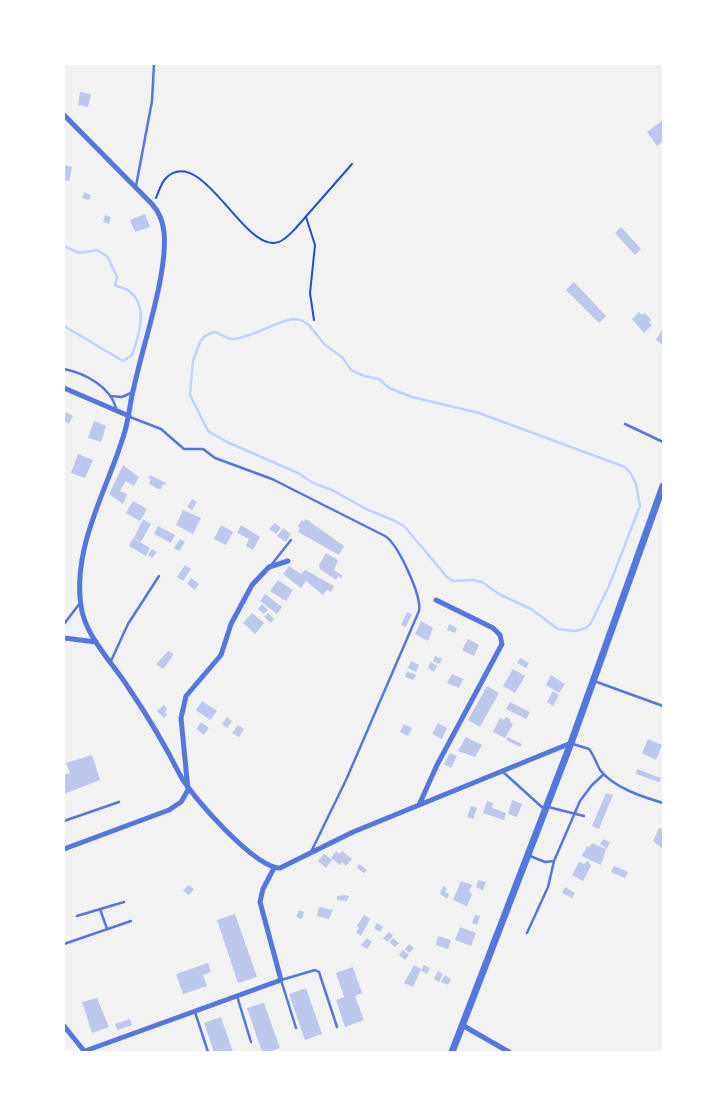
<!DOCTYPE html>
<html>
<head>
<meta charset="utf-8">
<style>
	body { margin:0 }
	#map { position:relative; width:727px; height:1116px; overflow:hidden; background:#f2f2f2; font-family:Helvetica,sans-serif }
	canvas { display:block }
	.frame { position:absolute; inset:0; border:65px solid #fff; pointer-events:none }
</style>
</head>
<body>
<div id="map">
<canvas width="727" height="1116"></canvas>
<div class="frame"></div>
</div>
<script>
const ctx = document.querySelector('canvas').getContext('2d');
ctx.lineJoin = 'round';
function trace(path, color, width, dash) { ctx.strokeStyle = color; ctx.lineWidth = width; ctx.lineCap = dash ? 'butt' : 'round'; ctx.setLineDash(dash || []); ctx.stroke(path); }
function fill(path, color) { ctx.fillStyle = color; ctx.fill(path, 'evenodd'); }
const stream = new Path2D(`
	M64,246L79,253L97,250L108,257L117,277L115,285C119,288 125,287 129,291C149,305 139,336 132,355L123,361L64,326
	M292,319L301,320L309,325L325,345L342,357L351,370L364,376L379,379L389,388L412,397L479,413L625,467L631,474L636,484L640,506L609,586L591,623L586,628L575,631L558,629L531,609L499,594L482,582L473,580L453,581L447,577L404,526L393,520L368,510L332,490L313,483L298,473L227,442L208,431L190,395L191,383L193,361L200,342L205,336L214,332C221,333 224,338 232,339C245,340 276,322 292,319Z`);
const building = new Path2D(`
	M80,92L91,94L88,107L78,105Z
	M663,120V141L657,146L647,132Z
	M64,165L72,167L69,181L64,180Z
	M84,192L91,195L89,200L82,198Z
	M145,214L150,227L135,232L130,220Z
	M105,215L111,217L109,224L103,222Z
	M621,227L641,249L635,255L615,233Z
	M574,282L606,316L599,323L566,290Z
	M639,312L642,315L645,313L651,320L649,322L652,325L644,333L632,319Z
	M663,328V345L656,340Z
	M66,412L73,416L69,424L64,421Z
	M94,421L106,426L101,442L88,438Z
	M78,454L93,460L85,478L71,473Z
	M123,465L139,477L134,486L126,481L120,491L127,494L123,504L109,494Z
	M150,475L166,483L165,485L163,484L161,489H158L149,484L151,479L148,478Z
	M192,499L197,502L192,510L187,507Z
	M133,501L147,509L140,521L126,513Z
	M183,510L201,518L193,534L176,525Z
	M143,519L151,524L141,542L134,538Z
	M306,519L344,546L339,555L298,532L300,528L298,526L302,520L304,522Z
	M275,523L281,528L276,534L269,529Z
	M221,525L233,532L226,545L214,539Z
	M241,525L260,537L253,550L246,546L249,539L237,533Z
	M158,526L175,535L171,543L154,534Z
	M283,528L291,534L286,542L277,536Z
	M133,538L150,548L146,556L129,546Z
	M180,539L185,542L179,551L174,548Z
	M152,549L157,552L152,558L148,555Z
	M326,553L338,560L334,570L343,576L341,578L338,576L336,580L320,569L319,565Z
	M185,565L191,569L183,581L177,577Z
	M289,566L301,574L305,570L334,586L331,592L327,590L323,595L306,581L301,588L283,574Z
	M191,578L199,584L195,590L187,584Z
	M278,580L293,590L286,601L270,591Z
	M265,594L282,607L277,614L260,601Z
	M262,604L268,610L264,614L258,609Z
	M407,612L412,614L406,627L401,625Z
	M252,613L264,623L255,634L243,623Z
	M268,613L274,619L271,623L264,617Z
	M421,621L433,628L428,641L415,634Z
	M449,624L457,628L455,633L447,630Z
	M468,639L479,645L474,656L462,650Z
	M168,651L173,654L172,657L163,669L156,664Z
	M435,656L442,659L439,664L433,661Z
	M520,658L529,663L526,668L517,663Z
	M411,661L419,665L416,672L408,668Z
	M431,662L437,666L434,672L428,668Z
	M513,669L525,676L515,693L503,686Z
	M407,671L416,675L413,680L405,677Z
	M452,674L463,679L459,688L447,683Z
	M551,675L565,684L559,693L546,685Z
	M487,686L499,693L480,727L468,720Z
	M553,691L559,695L553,706L547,702Z
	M202,701L217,711L210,720L196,710Z
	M510,702L530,712L526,719L506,709Z
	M164,705L167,709L165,712L167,715L164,718L157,711Z
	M227,717L232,721L227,728L222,724Z
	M506,717L511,720L510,722L513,724L505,738L493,732L500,718L504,720Z
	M201,722L209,728L204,735L196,729Z
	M438,723L447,728L442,739L432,734Z
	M404,724L412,728L408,736L400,732Z
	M238,725L244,729L239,737L232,733Z
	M466,737L482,745L475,757L458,751Z
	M508,737L522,744L520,747L506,740Z
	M648,739L662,745L656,760L642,753Z
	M450,753L457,756L451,768L444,764Z
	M92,755L100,780L64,794V775L70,773L66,763Z
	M637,769L661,778L659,782L636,774Z
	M606,793L613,795L599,829L592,826Z
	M512,800L522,804L517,817L508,814Z
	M487,801L493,803L492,808L506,813L504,820L483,813Z
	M471,806L477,808L473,819L467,817Z
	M663,826V849L653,841L659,828L662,829Z
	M603,839L610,842L607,849L600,844Z
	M592,843L606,849L601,865L582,856L587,846L589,847Z
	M336,851L340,854L342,851L352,859L346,866L342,862L340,865L331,858Z
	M324,854L332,860L326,868L318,861Z
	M588,861L591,866L583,881L572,875L579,862L584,864Z
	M359,864L367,870L364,873L357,868Z
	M614,866L628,872L625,878L611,872Z
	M478,880L486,882L483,890L476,887Z
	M461,881L472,885L469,892L472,894L467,906L453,900Z
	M188,885L194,889L189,895L183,891Z
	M443,886L447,888L445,892L449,894L447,899L440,894Z
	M565,887L575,893L572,898L562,893Z
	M345,895L349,896L347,901L337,900V896Z
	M319,907L333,910L329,919L317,916Z
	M299,910L304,912L302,919L296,917Z
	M235,914L257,977L238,983L217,920Z
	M364,915L370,919L361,936L356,932L359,928L357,926Z
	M475,915L480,916L477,925L472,923Z
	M377,923L383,927L380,932L374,928Z
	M460,927L476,933L471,946L455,940Z
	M389,932L393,936L387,942L383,938Z
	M438,936L451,940L448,949L436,945Z
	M367,938L372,942L367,949L361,945Z
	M393,938L399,943L395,947L389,942Z
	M409,944L414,948L409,953L405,949Z
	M403,950L409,955L405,960L399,955Z
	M208,963L211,972L203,975L207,986L183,994L176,974Z
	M414,965L421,969L413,987L404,983Z
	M424,965L430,968L427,974L421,970Z
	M353,967L362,993L355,996L364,1020L345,1027L336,1000L344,997L336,973Z
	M438,971L443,974L439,982L434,979Z
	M445,975L451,979L448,985L441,982Z
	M306,988L322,1034L305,1040L289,994Z
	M97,998L109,1027L92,1033L82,1002Z
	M264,1003L280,1048L269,1052H262L247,1008Z
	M221,1017L233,1052H214L204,1023Z
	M130,1019L132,1025L117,1030L115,1024Z`);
const path = new Path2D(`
	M156,198C159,191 161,183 166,178C200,145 240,243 273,243C282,243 289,235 295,229L352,164
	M306,217L315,245L310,293L314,320`);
const service = new Path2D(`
	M136,186L152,101L154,64
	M64,369C84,373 110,386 116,408
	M110,396L122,397L131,393
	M130,417L161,429L184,449H203L215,458L272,479L385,536C398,544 422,596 419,611L346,780L311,852
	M625,424L663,442
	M272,564L291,540
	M64,624L80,603
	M111,661L128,624L159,576
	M594,681L663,706
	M573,744L589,749C594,755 596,763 600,770C614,788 643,797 663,803
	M502,771L544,809
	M548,807L584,816
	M64,821L119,802
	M530,856L545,862L554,861L580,801L592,785L604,774
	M100,909L107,929
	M77,916L124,902
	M527,933L548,887L554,861
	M64,944L131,921
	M237,996L251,1042
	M195,1012L208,1052
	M296,1028L281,980L315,970L319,972L337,1027`);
const minor = new Path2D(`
	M64,115L152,204C159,212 163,222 164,232C168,274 143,344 134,387C130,402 129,417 125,431C109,487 72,545 81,606C85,636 112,662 128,687C147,715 165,745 180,775C192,797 255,868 280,868L353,832L571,743
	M64,388L129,416
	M64,638L96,642
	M419,805L437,765L502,644L500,635L493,628L436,600
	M64,849L169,810L181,802L188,790L181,718L186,696L221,655L231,624L252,585L269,567L288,561
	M462,1025L509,1052
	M64,1026L85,1052
	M85,1051L281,980L260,902L263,889L274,868`);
const tertiary = new Path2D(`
	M452,1052L571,743L663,486`);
trace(stream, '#bfd3fe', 2.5);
fill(building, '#bdc9ec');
trace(path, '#1d4ed8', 2);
trace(service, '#5277de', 2.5);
trace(minor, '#5277de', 5);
trace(tertiary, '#5277de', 7);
</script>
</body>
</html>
